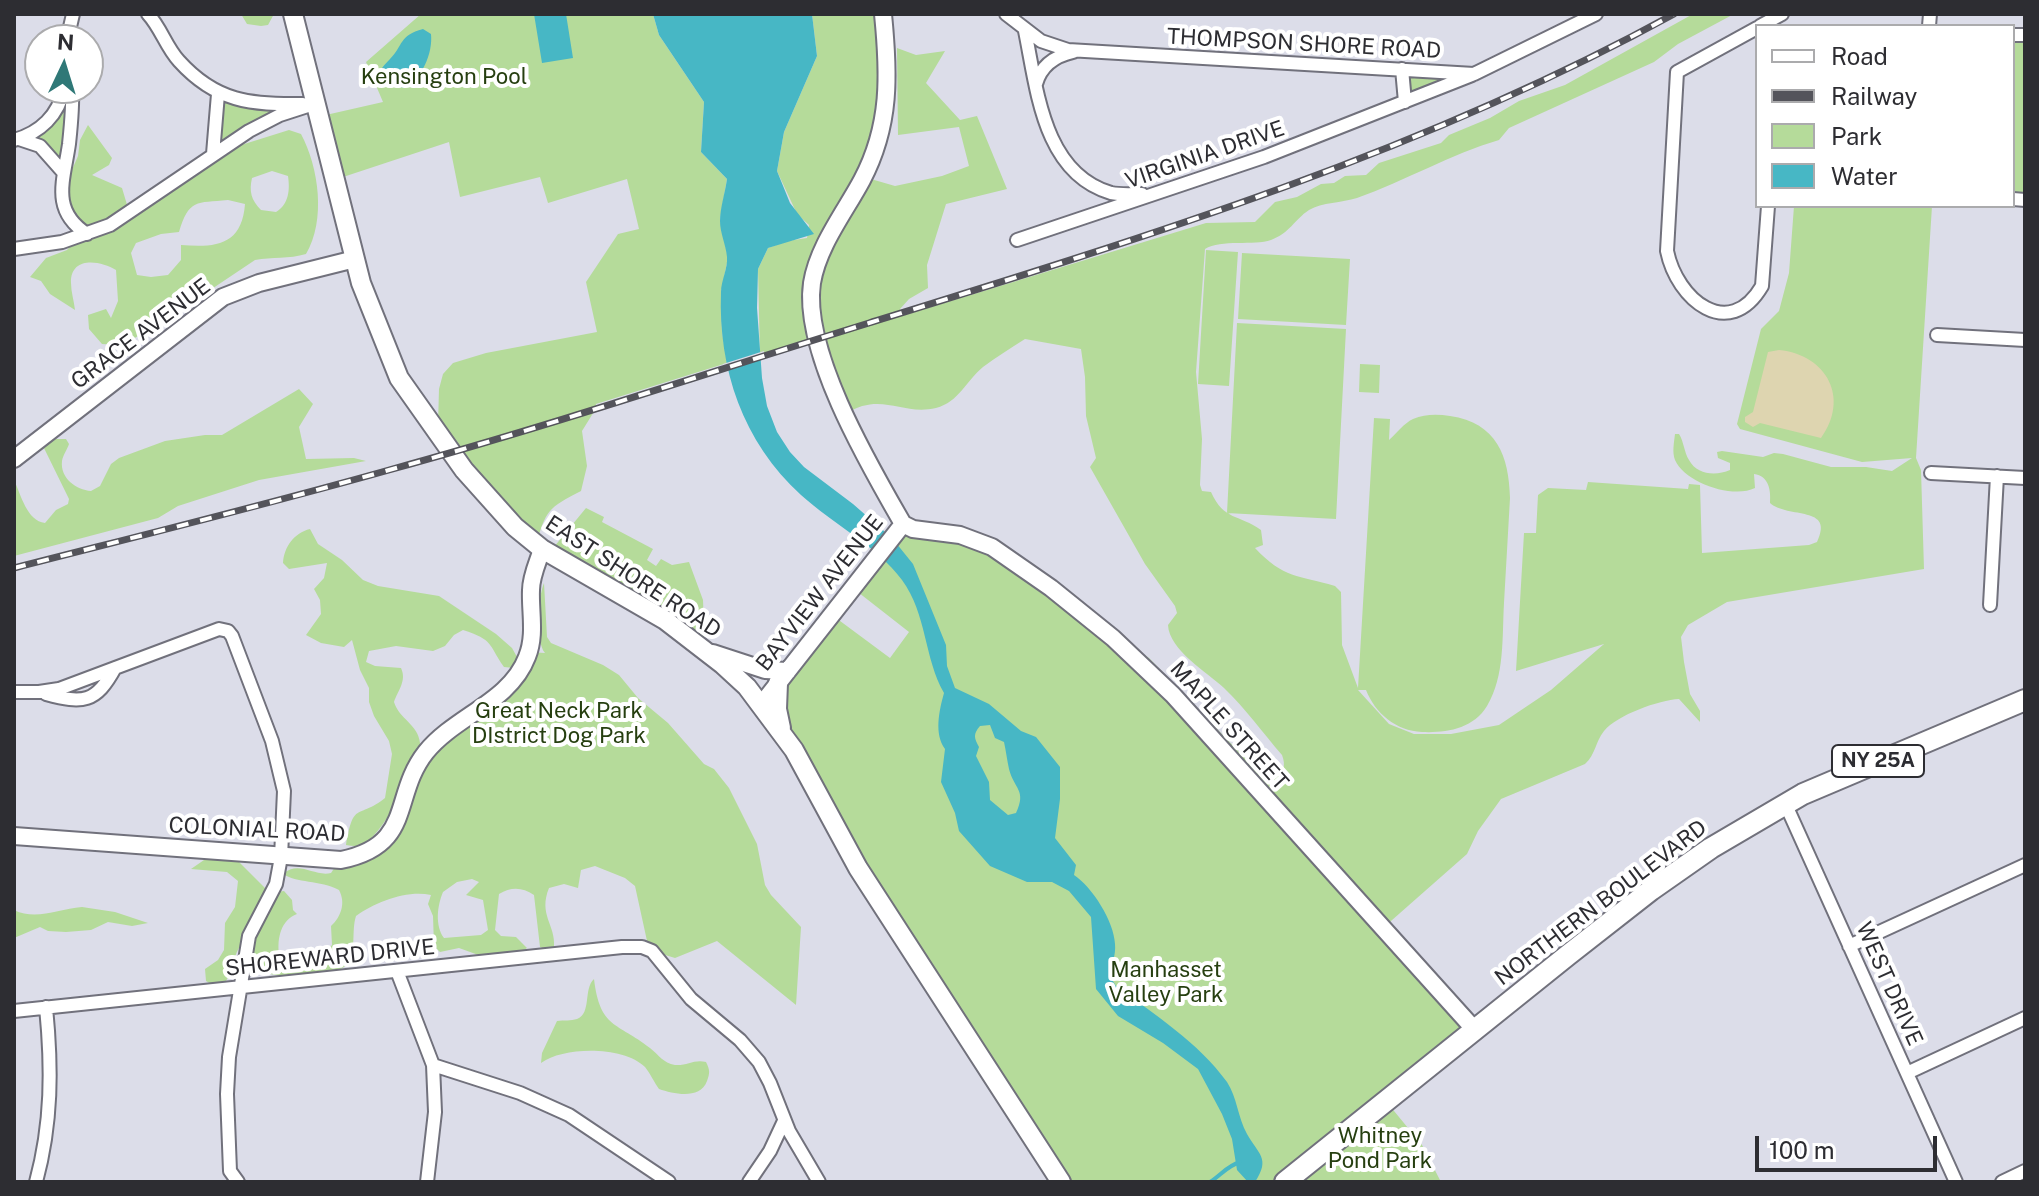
<!DOCTYPE html>
<html>
<head>
<meta charset="utf-8">
<style>
	body { margin:0 }
	#map { position:relative; width:2039px; height:1196px; overflow:hidden; background:#dcdde9; font-family:"Public Sans",sans-serif }
	canvas { display:block }
	.frame { position:absolute; inset:0; border:16px solid #2d2d32; pointer-events:none }
	.legend { position:absolute; left:1755px; top:24px; width:260px; height:184px; box-sizing:border-box; background:#fff; border:2px solid #ababad; margin:0; padding:10px 14px; list-style:none; font-size:24px; color:#2d2d32 }
	.legend li { display:flex; align-items:center; gap:16px; height:40px }
	.legend b { width:40px; border:2px solid #ababad }
	.north { position:absolute; left:24px; top:24px; width:80px; height:80px; box-sizing:border-box; background:#fff; border:2px solid #ababad; border-radius:50%; rotate:4deg; font-size:22px; font-weight:700; line-height:32px; text-align:center; color:#2d2d32 }
	.north::after { content:''; display:block; margin:auto; width:28px; height:36px; background:#2f7877; clip-path:polygon(50% 0,100% 100%,50% 72%,0 100%) }
	.scale { position:absolute; left:1755px; top:1136px; width:182px; height:36px; box-sizing:border-box; border:4px solid #2d2d32; border-top:0; padding-left:10px; font-size:24px; line-height:28px; white-space:nowrap; color:#2d2d32; -webkit-text-stroke:6px #fff; paint-order:stroke }
</style>
</head>
<body>
<div id="map">
<canvas width="2039" height="1196"></canvas>
<div class="frame"></div>
<ul class="legend">
<li><b style="height:10px;background:#fff"></b>Road</li>
<li><b style="height:10px;background:#54545b"></b>Railway</li>
<li><b style="height:22px;background:#b5db9a"></b>Park</li>
<li><b style="height:22px;background:#47b7c5"></b>Water</li>
</ul>
<div class="north">N</div>
<div class="scale">100 m</div>
</div>
<script>
const ctx = document.querySelector('canvas').getContext('2d');
ctx.lineJoin = 'round';
function fill(path, color) { ctx.fillStyle = color; ctx.fill(path, 'evenodd'); }
function trace(path, color, width, dash) { ctx.strokeStyle = color; ctx.lineWidth = width; ctx.lineCap = dash ? 'butt' : 'round'; ctx.setLineDash(dash || []); ctx.stroke(path); }
function drawText(font, color, halo, rows, align = 'center') {
  ctx.font = font + ' "Public Sans",sans-serif'; ctx.lineWidth = 8; ctx.setLineDash([]); ctx.textBaseline = 'middle'; ctx.strokeStyle = halo; ctx.fillStyle = color; for (const [text, x, y, turn = 0] of rows) {
    ctx.save(); ctx.translate(x, y); ctx.rotate((+turn || 0) * Math.PI / 180); ctx.textAlign = isNaN(turn) ? turn : align; if (halo) ctx.strokeText(text, 0, 0); ctx.fillText(text, 0, 0); ctx.restore();
  }
}
const green = new Path2D(`
	M241,14H274L268,25L261,26L247,24Z
	M421,14H653L659,35L704,102L701,152L727,179L720,219L728,258L721,292L722,332L727,363L596,404L595,410L582,431L587,466L581,491C548,508 546,510 536,545L515,527L438,424L439,389L443,374L453,363L486,353L597,332L586,282L618,234L639,229L627,179L548,203L540,177L460,197L449,142L334,180L317,117L383,102L366,62Z
	M812,14H883L888,72L864,177L895,186L942,176L969,166L959,127L898,135L897,48L916,55L945,51L926,83L960,120L977,116L1007,189L946,204L927,265L928,288L909,299L900,309L902,316L1206,223L1255,222L1275,202L1297,197L1321,184L1334,183L1345,176L1366,175L1379,163L1441,143L1449,135L1490,118L1519,101L1565,85L1693,14H1734L1678,44L1654,62L1509,128L1499,140C1451,154 1405,181 1357,198C1342,203 1322,202 1309,210C1294,220 1290,233 1271,240C1254,246 1221,239 1205,249L1196,372L1202,439L1200,485L1202,491L1211,492C1224,521 1239,514 1261,530L1263,545L1255,548C1284,579 1298,575 1335,586L1341,592L1342,645L1358,688L1374,418L1390,419L1389,440C1396,434 1404,423 1413,419C1425,414 1437,414 1450,416C1497,423 1509,456 1510,498C1508,533 1506,568 1504,603C1502,637 1505,676 1487,706C1473,729 1446,733 1422,732C1396,731 1375,713 1366,690H1358L1389,724L1414,734H1451L1499,725L1551,690L1604,644L1516,671L1524,533H1536L1538,495L1548,488L1586,490L1588,482L1688,489L1689,484L1700,485L1702,553L1809,545L1817,542C1835,505 1788,519 1770,503C1771,490 1769,476 1754,474L1755,488C1733,499 1685,483 1675,460C1672,452 1674,443 1675,434H1679C1684,442 1684,452 1689,460C1697,475 1716,476 1730,470V463L1718,458L1717,452L1722,451L1763,457L1774,453L1783,454L1831,467H1866L1892,471L1912,458L1862,462L1740,429L1737,424L1761,329L1779,311L1789,273L1794,206H1932L1916,458L1921,470L1924,569L1727,602L1688,625L1681,637L1684,662L1690,694L1700,711V722L1679,699C1659,700 1617,715 1604,731C1595,742 1596,754 1585,764L1501,799L1478,831L1467,854L1383,928L1473,1029L1385,1100L1422,1145L1441,1182H1061L761,705L832,615L890,658L909,632L854,589L903,524L960,535L1149,658L1264,778H1275C1284,771 1286,766 1282,755C1263,733 1245,708 1224,688C1208,673 1169,650 1168,625L1177,613L1175,606L1145,564L1090,467L1096,458L1086,416L1085,377L1081,349L1025,339C1011,348 996,357 983,367C966,381 959,402 936,408C901,416 882,391 845,414L815,340L760,357L758,269L768,248L787,241L807,238L809,225L797,214L777,171L784,132L817,56Z
	M2013,37H2025V200H2013Z
	M1402,69L1474,74L1405,102Z
	M72,88L63,172L57,163L19,139L37,130Z
	M218,94L314,104L213,154Z
	M88,125L112,158L109,165L92,175L122,188L131,218L238,146L289,130L301,134C319,168 326,220 306,254C289,259 272,257 255,260L152,329L121,345L102,344L89,329L88,315L106,309L111,318L118,301L116,270C100,260 70,256 71,283C71,292 74,301 75,310L50,294L41,281L30,277L46,258L67,250L85,230L69,212L68,179L78,156L80,140ZM272,171L288,176C290,190 289,204 276,212L261,210C251,200 249,191 252,178ZM228,200L245,204C242,245 216,248 181,245V260L168,275L151,277L137,275L131,253L136,243L161,234L179,232C189,199 196,203 228,200Z
	M1206,250L1238,252L1229,386L1198,384Z
	M1242,253L1350,259L1346,325L1238,319Z
	M1237,323L1346,329L1336,519L1227,513Z
	M1360,364L1380,365L1379,393L1359,392Z
	M299,389L313,404L299,427L306,459L354,458L366,461L259,480L178,506L158,518L14,556V480C21,495 27,521 45,523L56,510L68,504L69,499L42,444L44,439H66L69,444C67,450 63,455 62,461C60,478 76,490 91,491L100,486L111,464L119,458L165,441L205,435H222Z
	M586,508L604,517L602,522L653,549L647,560L656,566L661,559L672,565L689,562L703,600L705,650L549,553Z
	M310,529L318,544L342,560L363,580L378,586L439,596L496,634L512,648L517,657L514,668L504,667C488,644 494,640 463,630L454,635L445,646L433,651L396,646L369,651L366,662L375,666L401,668C407,681 398,690 394,702C399,719 418,724 420,743C421,764 383,834 364,844C359,847 352,846 346,845C354,800 357,820 385,798L392,754L389,741L374,716L369,702V688L360,670L352,640L344,647L321,643L306,635L321,614L320,600L314,589L324,578L327,563L289,569L283,563C284,547 294,533 310,529Z
	M544,583L547,637L551,643L603,665L619,675L638,698L668,723L704,764L714,769L729,788L757,844L765,885L771,895L801,927L796,1005L717,941L675,958L649,950L635,886L625,878L595,866L581,870L578,888L564,884L549,888C538,915 556,925 554,947L549,951L540,947L534,895C522,887 511,887 499,894L495,930L501,936L516,937L527,948L521,952L484,957L459,948L440,952L434,946L433,916L428,904L431,895C406,890 376,902 356,916C351,932 357,950 347,964C335,980 266,981 252,966V956L242,943C233,955 233,970 225,983L213,985L206,981L205,969L218,960L224,950L225,923L235,907L238,881L227,872L191,869L204,860L229,858L237,860L270,893L284,891L292,900L293,910L297,914C281,920 277,938 279,954C297,968 318,962 332,945L331,926C341,917 346,903 339,890C320,880 296,883 283,874C299,860 314,877 331,873L339,861L374,849L419,762L512,683L529,652L545,653C535,641 538,597 544,583ZM472,879L479,882L466,895L483,900L488,930L481,935L444,938C435,926 437,906 443,892L457,882Z
	M82,907L115,912L148,923L132,926L108,922L91,930L66,932L48,931L40,927L14,938V910C36,921 58,909 82,907Z
	M594,979C600,1029 617,1022 650,1048C659,1055 663,1063 675,1065C687,1066 694,1059 706,1062C710,1070 710,1073 707,1081C700,1100 674,1094 659,1089C654,1082 650,1073 645,1067C624,1046 564,1046 541,1063L542,1053L557,1021C564,1020 571,1021 577,1019C592,1013 583,989 594,979Z`);
const sand = new Path2D(`
	M1779,350C1827,355 1850,398 1821,438L1760,423L1753,427L1745,422V417L1753,412L1768,352Z`);
const water = new Path2D(`
	M534,14H566L573,58L542,63Z
	M653,14H812L817,56L784,132L777,171L790,203L814,234L768,248L758,269L757,308L762,378L767,406L777,432L790,452L804,467L853,504L892,538L913,564L946,645L947,666L955,688L989,704L1021,731L1036,737L1060,767V799L1055,838L1076,865L1074,875C1092,887 1114,921 1115,944C1116,955 1112,964 1109,975L1116,986C1155,1015 1198,1042 1227,1082C1237,1097 1238,1118 1247,1134C1258,1154 1271,1158 1255,1182H1248L1237,1170L1232,1139L1222,1114L1198,1069L1163,1043L1118,1016L1096,989L1091,917L1069,891L1052,882H1027L990,866L959,831L955,813L941,782L945,749C934,734 939,711 944,693C924,658 927,614 902,580C877,546 833,524 801,495C743,442 718,369 721,292C721,281 728,268 727,257C726,245 720,233 720,221C720,208 725,193 727,179L701,152L704,102L659,35ZM990,725L995,738L1004,742C1006,751 1007,760 1009,769C1014,789 1027,790 1016,813L1008,815L990,800L989,782L976,756L979,747C974,738 973,734 980,726Z
	M423,29L431,34C433,53 422,79 404,88L384,81L379,76C381,67 384,66 390,59C403,46 399,35 423,29Z`);
const pier = new Path2D(`
	M764,351V358L724,371L723,364Z`);
const stream = new Path2D(`
	M1210,1182C1221,1175 1227,1166 1240,1162`);
const minor = new Path2D(`
	M148,14C161,28 166,47 179,61C216,102 251,105 303,104
	M1006,14L1041,41L1068,50L1474,74L1596,14
	M1760,26L1782,14
	M1929,26L1930,14
	M1757,28L1677,72L1667,251C1677,300 1729,342 1762,286L1768,206
	M1025,31C1037,89 1043,173 1111,193C1121,195 1132,194 1142,194
	M2013,35H2025
	M67,40L73,14
	M1402,69L1405,102
	M1036,84C1041,66 1055,56 1073,52
	M72,88C73,107 71,125 69,144C64,180 50,210 87,234
	M19,139L40,146L63,172
	M14,140C40,133 59,115 64,88
	M213,154L218,94
	M2013,199L2025,200
	M1017,240L1264,157L1472,75
	M14,249L62,242L110,225L249,131L280,115L314,104
	M1937,335L2025,340
	M1931,473L2025,478
	M1990,605L1997,476
	M14,692H39L59,689L219,629L228,631L232,636L272,741L284,791L281,857L276,884L249,936L229,1057L227,1094L230,1171L238,1182
	M46,694C83,704 96,703 115,668
	M1785,803L1956,1182
	M1849,946L2025,865
	M397,971L433,1065L435,1112L427,1182
	M14,1011L622,947H642L652,951L691,999L740,1040L759,1062L770,1083L789,1131L819,1182
	M433,1065L520,1093L569,1115L669,1182
	M1907,1073L2025,1018
	M36,1182C52,1123 52,1068 46,1007
	M749,1182L770,1151L784,1121
	M2002,1182L2025,1171`);
const tertiary = new Path2D(`
	M883,14C889,74 891,125 862,180C845,212 818,246 812,283C802,351 869,465 903,524
	M14,459L223,297L259,283L355,259
	M903,524L913,529L960,535L992,547L1051,588L1113,638L1173,695L1474,1029
	M713,653L765,670L788,671
	M761,705L903,524
	M14,836L341,860C415,845 391,796 426,752C455,716 510,702 527,657C536,635 530,612 531,590C531,576 538,562 542,549`);
const secondary = new Path2D(`
	M293,14L361,283L399,378L464,470L515,527L542,549L665,620L722,664L747,687L794,750L858,868L1061,1182
	M778,683L777,709L781,728`);
const primary = new Path2D(`
	M1285,1182L1568,955L1651,890L1711,848L1803,794L2025,700`);
const rail = new Path2D(`
	M14,568C139,536 265,505 389,470C550,426 710,372 869,323C1144,238 1421,153 1674,14`);
const shields = [
	[1878,761,92]
];
const shieldNames = [
	["NY 25A",1878,761]
];
const streetNames = [
	["THOMPSON SHORE ROAD",1304,44,3],
	["VIRGINIA DRIVE",1205,155,-19],
	["GRACE AVENUE",141,334,-37],
	["EAST SHORE ROAD",633,577,33],
	["BAYVIEW AVENUE",820,593,-52],
	["MAPLE STREET",1229,726,48],
	["COLONIAL ROAD",257,830,3],
	["NORTHERN BOULEVARD",1601,903,-37],
	["SHOREWARD DRIVE",330,958,-6],
	["WEST DRIVE",1889,984,66]
];
const parkNames = [
	["Kensington Pool",444,77],
	["Great Neck Park",559,711],
	["DIstrict Dog Park",559,736],
	["Manhasset",1166,970],
	["Valley Park",1166,995],
	["Whitney",1380,1136],
	["Pond Park",1380,1161]
];
fill(green, '#b5db9a');
fill(sand, '#ded5b0');
fill(water, '#47b7c5');
fill(pier, '#dcdde9');
trace(stream, '#47b7c5', 4);
trace(minor, '#71717c', 16);
trace(tertiary, '#71717c', 20);
trace(secondary, '#71717c', 22);
trace(primary, '#71717c', 24);
trace(minor, '#fff', 12);
trace(tertiary, '#fff', 16);
trace(secondary, '#fff', 18);
trace(primary, '#fff', 20);
trace(rail, '#54545b', 7);
trace(rail, '#fff', 4, [12]);
for (const [x, y, w] of shields) { const box = new Path2D(); box.roundRect(x - w / 2, y - 16, w, 32, 6); ctx.fillStyle = '#fff'; ctx.fill(box); trace(box, '#2d2d32', 2); }
drawText('bold 20px', '#2d2d32', null, shieldNames);
drawText('22px', '#2d2d32', '#fff', streetNames);
drawText('22px', '#263f10', '#fff', parkNames);
</script>
</body>
</html>
